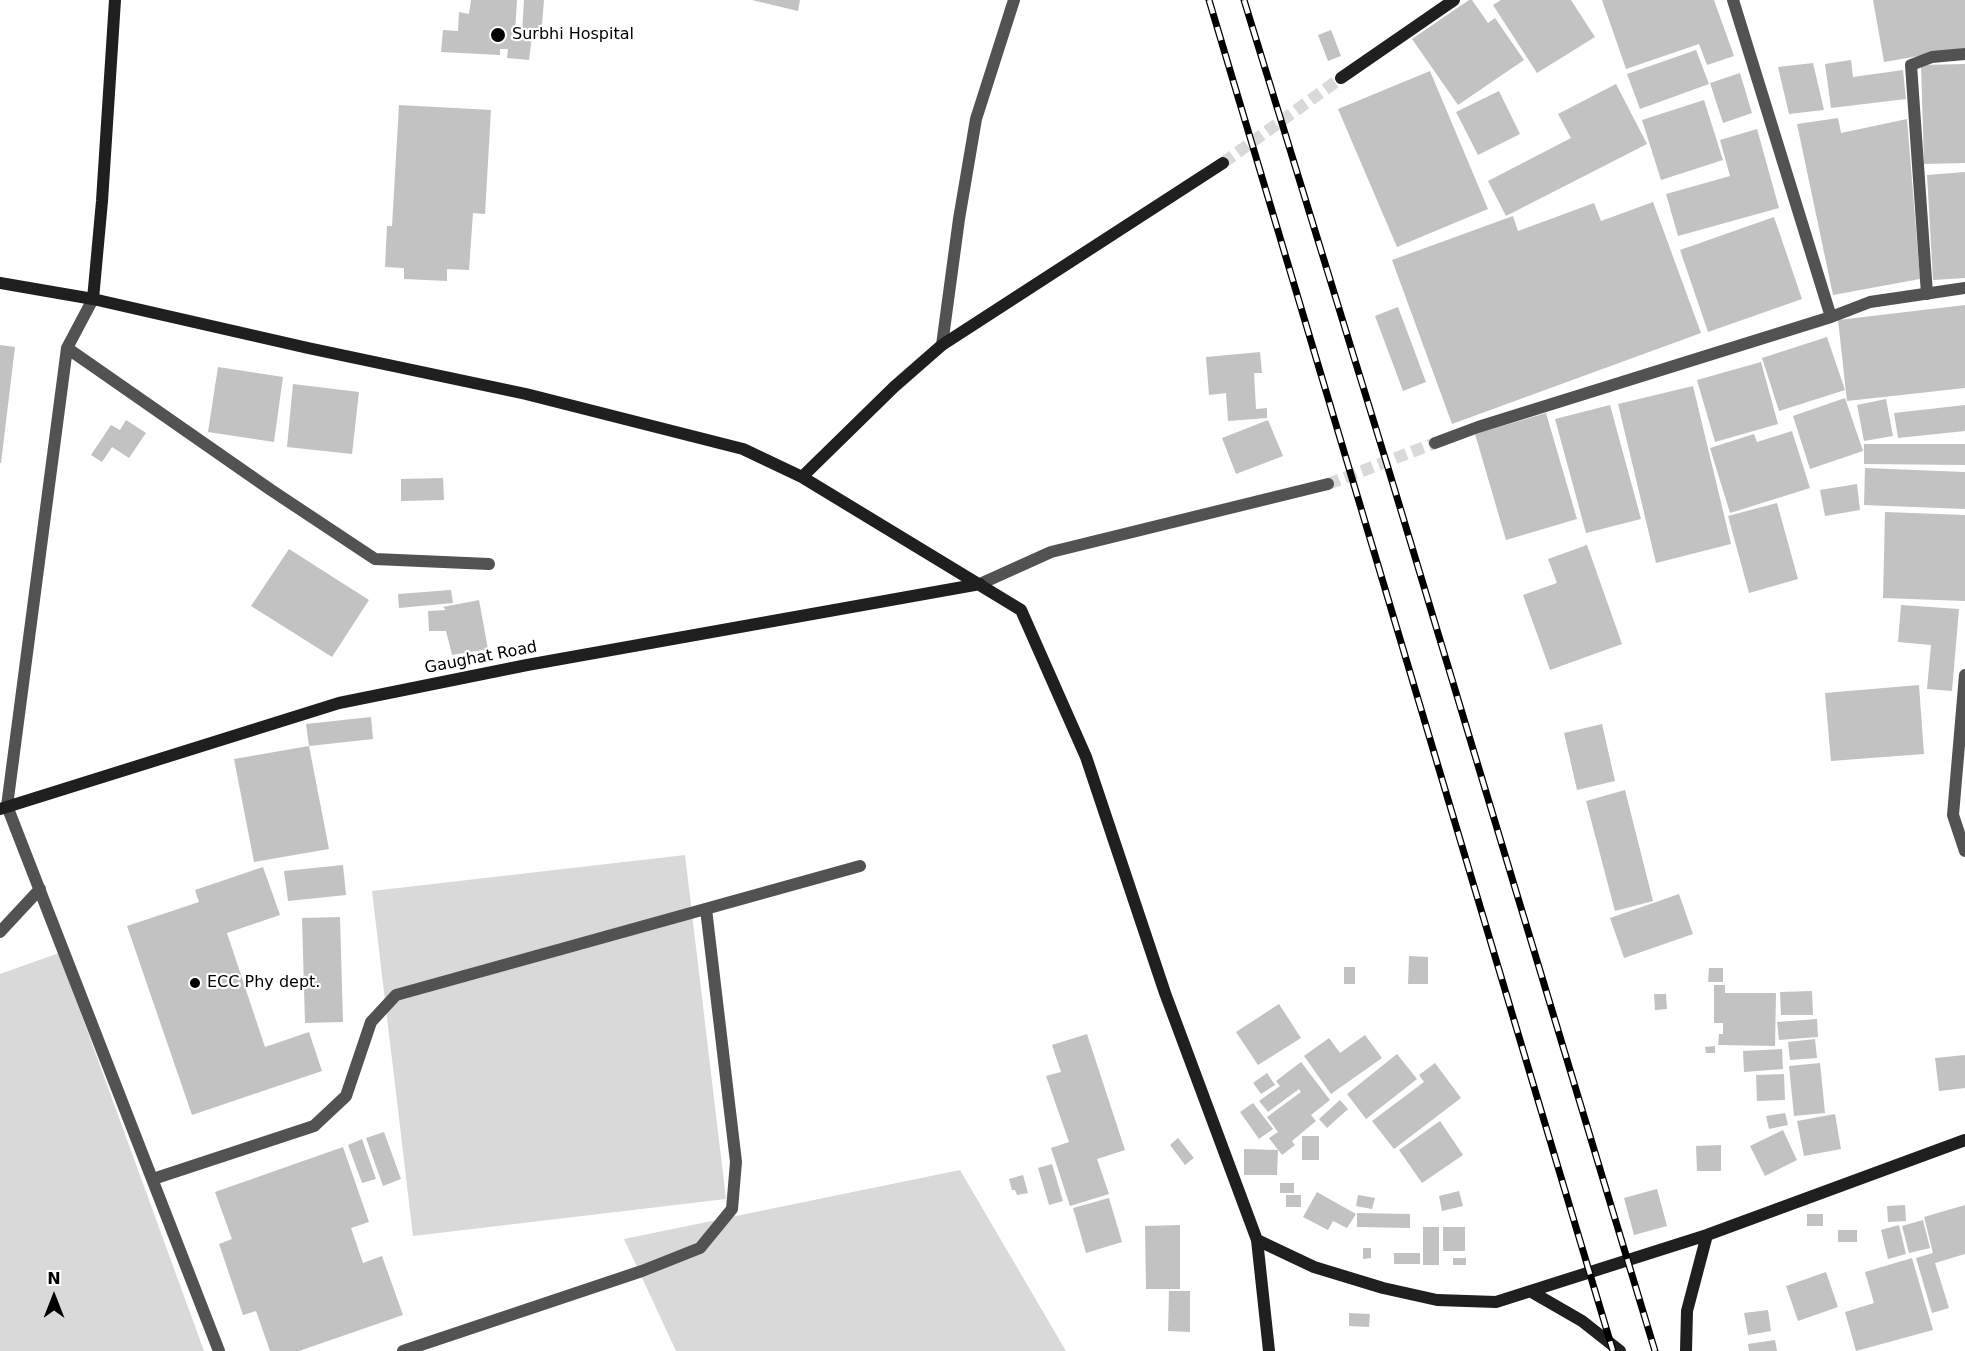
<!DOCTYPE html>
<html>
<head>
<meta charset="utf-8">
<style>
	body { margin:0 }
	#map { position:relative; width:1965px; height:1351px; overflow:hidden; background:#fff; font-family:"DejaVu Sans",sans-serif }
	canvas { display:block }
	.north { position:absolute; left:24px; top:1267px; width:60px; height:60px; -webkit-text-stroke:4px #fff; paint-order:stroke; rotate:0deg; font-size:16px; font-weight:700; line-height:24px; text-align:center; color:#000 }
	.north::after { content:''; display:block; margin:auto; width:21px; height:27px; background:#000; clip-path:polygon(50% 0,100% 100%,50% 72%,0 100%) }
</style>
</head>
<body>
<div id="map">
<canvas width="1965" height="1351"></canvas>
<div class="north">N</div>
</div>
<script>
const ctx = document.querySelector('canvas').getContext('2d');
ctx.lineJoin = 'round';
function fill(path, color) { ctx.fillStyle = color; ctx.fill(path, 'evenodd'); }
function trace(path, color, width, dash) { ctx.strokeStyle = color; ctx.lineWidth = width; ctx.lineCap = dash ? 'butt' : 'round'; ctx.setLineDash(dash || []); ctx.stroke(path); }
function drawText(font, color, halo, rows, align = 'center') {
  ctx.font = font + ' "DejaVu Sans",sans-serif'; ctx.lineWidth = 4.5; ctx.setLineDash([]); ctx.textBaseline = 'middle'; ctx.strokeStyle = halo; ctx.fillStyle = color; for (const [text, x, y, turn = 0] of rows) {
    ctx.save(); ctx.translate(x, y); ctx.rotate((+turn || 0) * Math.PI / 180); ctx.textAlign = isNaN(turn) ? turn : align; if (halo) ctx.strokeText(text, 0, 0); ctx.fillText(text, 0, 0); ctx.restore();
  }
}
const green = new Path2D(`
	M685,855L726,1199L413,1236L372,891Z
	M59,953L204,1351H0V974Z
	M960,1170L1066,1351H676L624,1239Z`);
const building = new Path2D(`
	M471,0H517L515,32L522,33L524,0H544L541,37L532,36L529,60L507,58L508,49H500V55L441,52L443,30L458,31L459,12L469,14Z
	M752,0H800L798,11Z
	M1469,0H1472L1488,23L1495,18L1524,60L1458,105L1412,39Z
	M1501,0H1571L1595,37L1537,73L1493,5Z
	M1602,0H1714L1734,56L1707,65L1699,44L1626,69Z
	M1873,0H1965V48L1884,62Z
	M1331,30L1341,56L1328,61L1318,35Z
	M1696,50L1709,84L1640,109L1627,74Z
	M1851,60L1853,77L1903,70L1906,99L1831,108L1825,64Z
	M1813,63L1824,110L1789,114L1778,67Z
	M1965,64V163L1924,164L1921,65Z
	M1430,71L1488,209L1397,247L1338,109Z
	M1740,73L1752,113L1723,123L1710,83Z
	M1616,84L1647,144L1506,216L1488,181L1571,138L1558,114Z
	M1499,91L1520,134L1478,155L1456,112Z
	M1704,100L1723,160L1661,180L1642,120Z
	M399,105L491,110L485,214L473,213L469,270L447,269V281L404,279V268L385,267L387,226H392Z
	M1838,118L1841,133L1907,119L1920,279L1833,295L1797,124Z
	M1757,129L1779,208L1678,236L1666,194L1730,176L1720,140Z
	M1965,172V278L1933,280L1927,175Z
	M1653,202L1701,333L1452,424L1392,260L1513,216L1518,231L1594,203L1601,221Z
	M1774,217L1802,299L1708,332L1680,250Z
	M1965,305V388L1847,401L1838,320Z
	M1398,307L1426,382L1403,391L1375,316Z
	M1827,337L1845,390L1779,411L1762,358Z
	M0,345L15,347L1,463H0Z
	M1260,352L1262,373H1254L1256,409L1267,408V418L1228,421L1226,393L1209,395L1206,357Z
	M1761,362L1778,424L1715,442L1697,380Z
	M218,367L283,377L274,442L208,432Z
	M293,384L359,392L352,454L287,447Z
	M1693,386L1731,544L1656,563L1618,404Z
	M1845,398L1863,451L1810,469L1793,416Z
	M1886,399L1893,436L1864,441L1857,405Z
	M1610,405L1641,519L1586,533L1555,419Z
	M1965,405V431L1898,438L1894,413Z
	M1546,413L1577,519L1506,540L1475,434Z
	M126,420L146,433L129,458L112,447L102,462L91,455L111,425L120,430Z
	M1268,420L1283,456L1236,474L1222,438Z
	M1792,431L1810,488L1730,513L1710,448L1754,434L1757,442Z
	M1864,444H1965V465L1864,464Z
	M1865,468L1965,472V509L1864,505Z
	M443,478L444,500L401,501V479Z
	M1857,484L1860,510L1825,516L1820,490Z
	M1777,503L1798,579L1749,593L1728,516Z
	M1885,512L1965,515V601L1883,598Z
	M1587,545L1622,644L1550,670L1523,595L1557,583L1548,559Z
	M289,549L369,600L332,657L251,606Z
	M451,590L453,603L399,608L398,594Z
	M479,600L488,649L452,655L446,631H429L428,611L446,610L443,607Z
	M1901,605L1959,609L1952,691L1927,689L1931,645L1898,642Z
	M1919,685L1924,754L1831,761L1825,693Z
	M371,717L373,739L309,746L306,724Z
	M1602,724L1615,781L1577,790L1564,733Z
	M309,746L329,849L254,862L234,759Z
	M1625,790L1653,901L1615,911L1586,801Z
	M343,865L346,895L288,901L284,871Z
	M263,867L280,915L227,933L265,1047L309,1032L322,1071L192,1115L127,926L199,902L195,890Z
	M1679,894L1693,934L1624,958L1610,918Z
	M340,917L343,1022L305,1023L302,918Z
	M1409,956L1428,957V984H1408Z
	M1344,967H1355V984H1344Z
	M1709,968H1723V982H1708Z
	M1714,985H1725V993H1776L1775,1046L1718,1045L1719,1034H1723V1023H1714Z
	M1812,991L1813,1015H1781L1780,992Z
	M1654,994H1666L1667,1009L1655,1010Z
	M1279,1004L1301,1038L1258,1065L1236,1032Z
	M1817,1019L1818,1037L1779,1040L1777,1022Z
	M1087,1034L1125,1150L1097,1159L1109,1194L1070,1206L1051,1148L1069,1142L1046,1076L1061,1072L1052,1045Z
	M1365,1035L1382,1058L1331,1094L1304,1056L1329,1038L1340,1053Z
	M1815,1039L1817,1058L1790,1060L1788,1042Z
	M1715,1046V1053H1706L1705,1047Z
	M1782,1049L1783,1069L1744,1072L1743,1051Z
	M1397,1054L1417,1079L1366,1119L1347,1094Z
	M1965,1055V1088L1939,1091L1935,1058Z
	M1301,1062L1330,1100L1311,1115L1316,1121L1292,1141L1295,1145L1282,1155L1269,1138L1278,1132L1267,1117L1301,1092L1299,1089L1268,1112L1259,1101L1280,1086L1276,1081Z
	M1435,1063L1461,1098L1394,1149L1372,1121L1424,1082L1419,1075Z
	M1820,1063L1825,1113L1794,1116L1789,1066Z
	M1267,1073L1275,1085L1261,1094L1253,1083Z
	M1784,1074L1785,1100L1757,1101L1756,1075Z
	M1340,1100L1348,1109L1327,1128L1319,1119Z
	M1253,1103L1273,1129L1259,1139L1240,1112Z
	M1785,1113L1788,1125L1769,1129L1766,1116Z
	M1835,1114L1841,1149L1804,1156L1797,1121Z
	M1440,1121L1463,1155L1422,1183L1399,1150Z
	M1783,1130L1797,1160L1765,1176L1750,1146Z
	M384,1132L401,1179L383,1186L366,1138Z
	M1302,1136H1319V1160H1302Z
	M1178,1138L1194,1158L1185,1165L1170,1145Z
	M362,1139L376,1179L362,1183L348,1145Z
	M1721,1145V1171H1697L1696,1146Z
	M343,1147L369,1222L351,1228L363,1263L382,1256L403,1315L299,1351H270L256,1311L243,1315L219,1244L232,1239L215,1192Z
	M1244,1149L1278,1150L1277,1175H1244Z
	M1052,1164L1063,1201L1049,1205L1038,1168Z
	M1023,1175L1028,1193L1017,1195L1015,1190H1012L1009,1179Z
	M1280,1183H1294V1193H1280Z
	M1657,1189L1667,1226L1634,1235L1624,1198Z
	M1459,1191L1463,1206L1442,1211L1439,1196Z
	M1317,1192L1356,1214L1347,1228L1333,1221L1328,1230L1303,1217Z
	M1286,1195H1301V1207H1286Z
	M1358,1195L1375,1198L1372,1209L1356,1206Z
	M1109,1198L1122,1242L1086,1253L1073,1208Z
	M1905,1205L1906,1221L1888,1222L1887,1206Z
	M1965,1205V1254L1935,1263L1949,1308L1932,1313L1916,1258L1933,1253L1924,1217Z
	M1357,1213L1410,1214V1228L1357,1227Z
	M1807,1214H1823V1226H1807Z
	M1923,1220L1930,1248L1909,1253L1902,1226Z
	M1180,1225V1289H1146L1145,1226Z
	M1899,1225L1906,1254L1888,1259L1881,1230Z
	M1423,1227H1439V1265H1423Z
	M1443,1227H1465V1251H1443Z
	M1838,1230H1857V1242H1838Z
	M1363,1248H1371V1258L1363,1259Z
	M1394,1253H1420V1264H1394Z
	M1453,1258H1466V1265H1453Z
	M1912,1258L1933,1330L1856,1351L1845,1312L1874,1303L1865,1272Z
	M1826,1272L1838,1307L1798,1321L1786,1286Z
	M1169,1291H1190V1332L1168,1331Z
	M1768,1310L1771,1331L1748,1335L1744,1313Z
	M1349,1313L1370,1314L1369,1327L1349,1326Z
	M1775,1340L1777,1351H1749L1748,1344Z`);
const streetTunnel = new Path2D(`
	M1328,484L1435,443`);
const secondaryTunnel = new Path2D(`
	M1223,163L1341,78`);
const lane = new Path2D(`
	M7,806L219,1351
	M0,932L40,889
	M153,1179L314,1126L346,1096L371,1022L396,995L860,866
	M403,1351L642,1271L700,1248L732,1209L736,1162L706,909`);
const street = new Path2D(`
	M1733,0L1831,317
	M1927,294L1911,65L1932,57L1965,54
	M942,345L959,219L976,119L1014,0
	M67,348L271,490L375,559L489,564
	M1435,443L1478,427L1831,317L1870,302L1965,288
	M980,584L1051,552L1328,484
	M1965,675L1953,815L1965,851
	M7,806L67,348L93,299`);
const secondary = new Path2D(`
	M115,0L102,201L93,299L308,348L526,394L743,449L802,477L1021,610L1086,757L1165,993L1257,1240L1269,1351
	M1341,78L1454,0
	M0,283L93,299
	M802,477L894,387L942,345L1223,163
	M0,809L339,703L527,665L980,584
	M1257,1240L1314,1267L1383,1288L1437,1300L1496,1302L1707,1235L1965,1140
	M1530,1291L1582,1321L1620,1351
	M1686,1351L1687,1311L1707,1235`);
const rail = new Path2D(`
	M1209,0L1613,1351
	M1244,0L1389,471L1655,1351`);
const markers = [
	[498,35,8,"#000"],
	[195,983,6,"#000"]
];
const poiNames = [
	["Surbhi Hospital",512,35],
	["ECC Phy dept.",207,983]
];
const streetNames = [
	["Gaughat Road",481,658,-11]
];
fill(green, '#d9d9d9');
fill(building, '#c2c2c2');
trace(streetTunnel, '#d9d9d9', 12, [12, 6]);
trace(secondaryTunnel, '#d9d9d9', 12, [12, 6]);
trace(lane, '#525252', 12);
trace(street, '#525252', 12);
trace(secondary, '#1f1f1f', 12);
trace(rail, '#000', 7);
trace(rail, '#fff', 4.5, [14]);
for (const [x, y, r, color] of markers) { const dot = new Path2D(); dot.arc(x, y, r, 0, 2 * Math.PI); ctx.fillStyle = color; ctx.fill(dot); trace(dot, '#fff', 2); }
drawText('16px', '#000', '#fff', poiNames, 'left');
drawText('16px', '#000', '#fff', streetNames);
</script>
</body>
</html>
